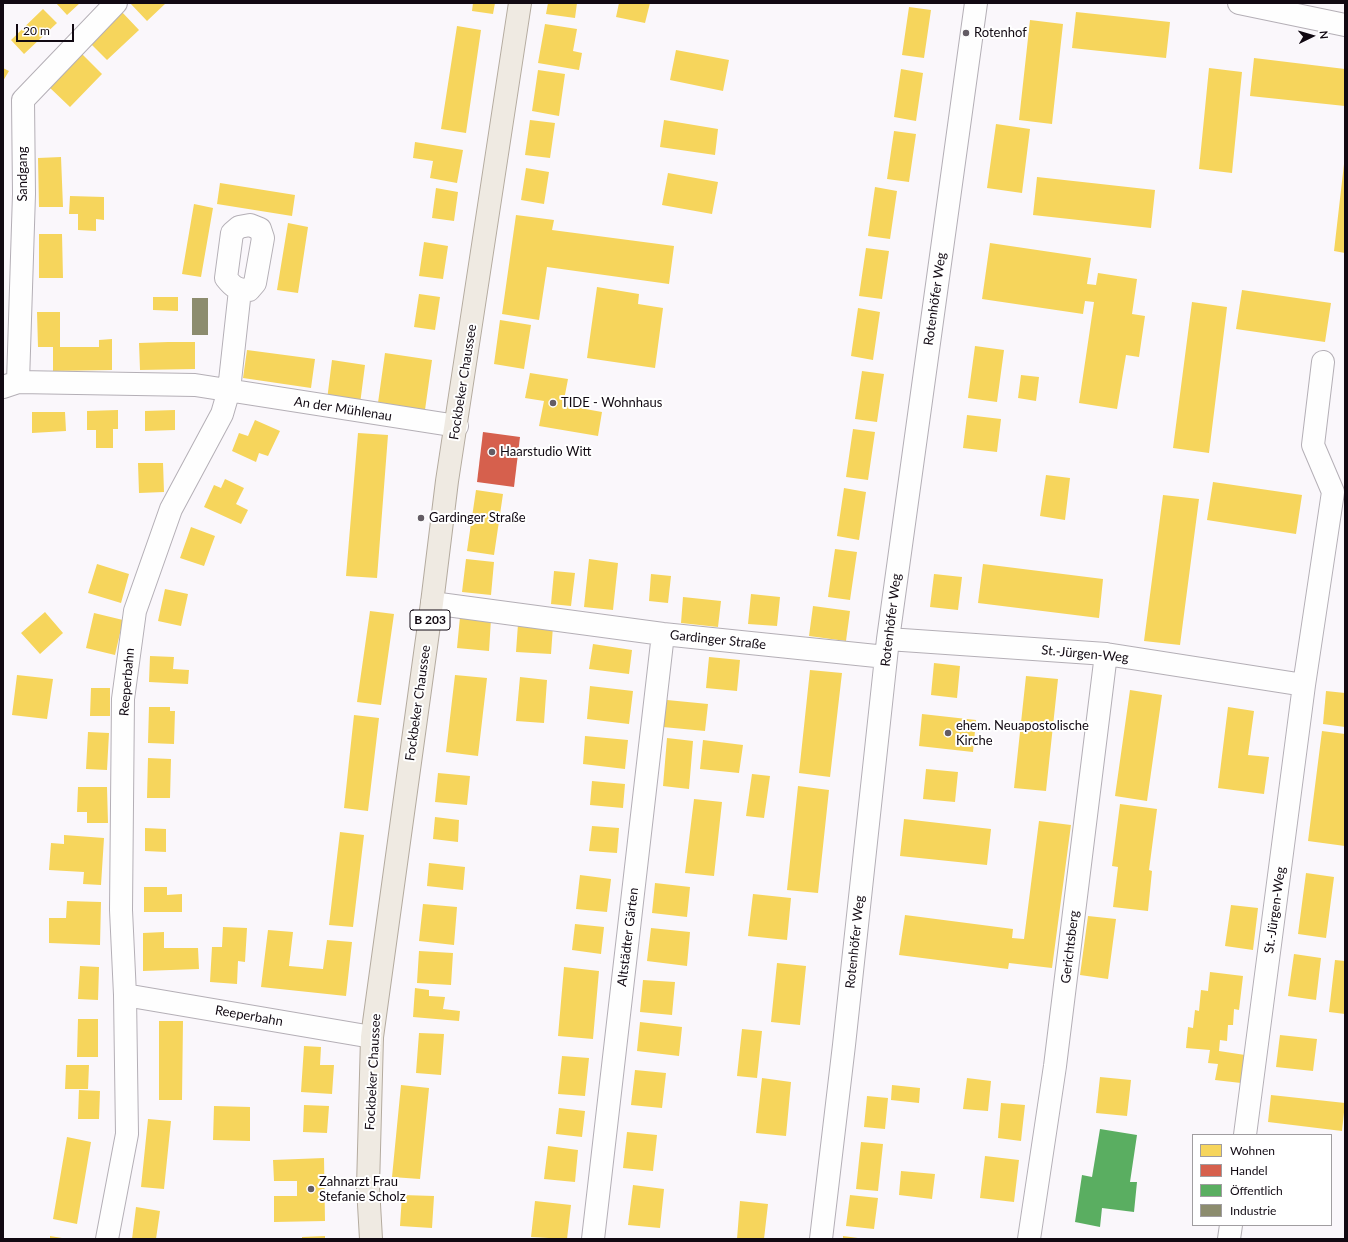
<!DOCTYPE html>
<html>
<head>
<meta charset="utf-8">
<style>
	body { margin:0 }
	#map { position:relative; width:1348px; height:1242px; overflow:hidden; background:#faf7fb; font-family:Lato,sans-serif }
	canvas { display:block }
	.frame { position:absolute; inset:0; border:4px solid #110912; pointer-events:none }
	.legend { position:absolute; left:1192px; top:1134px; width:140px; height:92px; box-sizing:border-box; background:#fff; border:1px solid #a09da0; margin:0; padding:5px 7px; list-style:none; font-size:12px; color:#110912 }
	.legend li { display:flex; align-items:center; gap:8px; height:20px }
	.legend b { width:20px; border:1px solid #a09da0 }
	.north { position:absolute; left:1292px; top:16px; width:40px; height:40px; -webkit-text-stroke:3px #fff; paint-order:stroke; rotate:85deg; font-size:11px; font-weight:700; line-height:16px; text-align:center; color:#110912 }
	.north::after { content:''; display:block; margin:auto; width:14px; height:18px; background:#110912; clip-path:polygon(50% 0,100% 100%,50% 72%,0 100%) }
	.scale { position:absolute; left:16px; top:24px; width:58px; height:18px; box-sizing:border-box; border:2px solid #110912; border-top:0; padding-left:5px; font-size:12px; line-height:14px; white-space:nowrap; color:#110912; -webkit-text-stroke:3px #fff; paint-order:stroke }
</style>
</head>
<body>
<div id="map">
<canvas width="1348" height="1242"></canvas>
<div class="frame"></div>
<ul class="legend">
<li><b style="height:11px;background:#f6d55c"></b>Wohnen</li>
<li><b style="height:11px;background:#d6604d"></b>Handel</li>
<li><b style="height:11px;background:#5aae61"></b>Öffentlich</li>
<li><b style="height:11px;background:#8c8c6e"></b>Industrie</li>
</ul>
<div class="north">N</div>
<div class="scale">20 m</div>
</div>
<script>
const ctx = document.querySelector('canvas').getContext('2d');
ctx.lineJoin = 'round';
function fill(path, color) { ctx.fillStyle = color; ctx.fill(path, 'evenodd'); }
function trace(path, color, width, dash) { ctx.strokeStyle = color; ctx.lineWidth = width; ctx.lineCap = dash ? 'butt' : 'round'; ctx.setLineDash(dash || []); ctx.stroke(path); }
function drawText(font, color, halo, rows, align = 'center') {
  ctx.font = font + ' Lato,sans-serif'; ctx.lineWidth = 4; ctx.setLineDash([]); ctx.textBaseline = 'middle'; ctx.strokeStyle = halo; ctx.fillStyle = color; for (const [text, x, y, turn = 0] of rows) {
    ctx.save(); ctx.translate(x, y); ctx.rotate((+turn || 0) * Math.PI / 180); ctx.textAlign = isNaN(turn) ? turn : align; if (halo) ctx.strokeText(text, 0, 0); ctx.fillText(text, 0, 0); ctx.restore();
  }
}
const homes = new Path2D(`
	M56,3H80L67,15Z
	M130,3H166L147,21Z
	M473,3H495L493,14L472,11Z
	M548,3H577L575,18L546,14Z
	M619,3H650L645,23L616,17Z
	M909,7L931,10L924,58L902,55Z
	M43,9L57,23L24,54L11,40Z
	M121,11L139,30L107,60L89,42Z
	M1076,12L1170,22L1166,58L1072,48Z
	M1030,20L1063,24L1052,124L1019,120Z
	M545,24L577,29L573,51L582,53L579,70L538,63Z
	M457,26L481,30L466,133L441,129Z
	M676,50L729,60L723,91L670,80Z
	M81,53L102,74L70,107L48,86Z
	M1254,58L1345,69V106L1250,96Z
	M3,68L9,71L3,81Z
	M1209,68L1242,72L1232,173L1199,169Z
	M901,69L923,73L916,121L894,117Z
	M538,70L565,74L559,116L532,111Z
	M530,120L555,123L550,158L525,155Z
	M664,120L718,129L715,155L660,147Z
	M996,124L1030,129L1022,193L987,188Z
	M894,131L916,134L909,182L887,179Z
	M415,142L463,150L457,183L430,178L433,161L413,158Z
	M61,157L63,207H39L38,158Z
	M1344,164H1345V253L1334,251Z
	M526,168L549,172L544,204L521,200Z
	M668,173L718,182L712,214L662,205Z
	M1037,177L1155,190L1151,228L1033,215Z
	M220,183L295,195L292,216L217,204Z
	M875,187L897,191L890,239L868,236Z
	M436,188L458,192L454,221L432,218Z
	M70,196L104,197V220L96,219V231L78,230V214H69Z
	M194,204L213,208L201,277L182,274Z
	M516,215L554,220L552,230L674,246L669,284L547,267L539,320L502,314Z
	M288,223L308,227L298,293L277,290Z
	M39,234H62L63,278H39Z
	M424,242L448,246L443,279L419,276Z
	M990,243L1091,258L1087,284L1096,285L1098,273L1137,279L1132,314L1145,316L1139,357L1126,355L1117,409L1079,403L1094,302L1085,301L1083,314L982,299Z
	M866,248L889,251L882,299L859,296Z
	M597,287L639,294L638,304L663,308L655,368L587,358Z
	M1242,290L1331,303L1325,342L1236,329Z
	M419,294L440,297L435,330L414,327Z
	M153,297H178V311L153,310Z
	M1192,302L1227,307L1209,453L1173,448Z
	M858,308L880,312L873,360L851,356Z
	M37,312H60V347H99V340L112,339V370L53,371V347H38Z
	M500,320L531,325L524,369L494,364Z
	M168,342H195V369L140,370L139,343Z
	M975,346L1004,350L997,402L968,398Z
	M247,350L315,359L311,388L243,378Z
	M385,353L432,360L424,417L377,410Z
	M332,360L365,365L360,404L327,400Z
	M862,371L884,374L877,422L855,419Z
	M530,373L568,379L563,405L602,412L598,436L539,426L544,401L525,398Z
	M1021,375L1039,377L1036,401L1018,398Z
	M118,410V429H113V448H96V430H87V411Z
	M175,410V430L145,431V411Z
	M32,412H65L66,431L32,433Z
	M967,415L1001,419L997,452L963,448Z
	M255,420L280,431L268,456L259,453L256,462L232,451L239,433L248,436Z
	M853,429L875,432L868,480L846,477Z
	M358,433L388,435L377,578L346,576Z
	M138,463H163L164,492L139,493Z
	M1046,475L1070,478L1065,520L1040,516Z
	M225,479L244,488L236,504L248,510L241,524L204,507L214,485L221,488Z
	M1213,482L1302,495L1296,534L1207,520Z
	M844,488L866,492L859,540L837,536Z
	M476,490L503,494L494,555L467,551Z
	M1163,495L1199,499L1180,645L1144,641Z
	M191,527L215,536L204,566L180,558Z
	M835,549L857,552L850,600L828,597Z
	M466,559L494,562L491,595L462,592Z
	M589,559L618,563L613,610L584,607Z
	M97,564L129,574L121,603L88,593Z
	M983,564L1103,579L1099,618L978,603Z
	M554,571L575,573L571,606L551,604Z
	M651,574L671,576L668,603L649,601Z
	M934,574L962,577L958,610L930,607Z
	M165,589L188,594L181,626L158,621Z
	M751,594L780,597L777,626L748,624Z
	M683,597L721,601L718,627L681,623Z
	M813,606L850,611L846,641L809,636Z
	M370,611L394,614L381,705L357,702Z
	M45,612L63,633L40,654L21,633Z
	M94,613L123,620L115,655L86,648Z
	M460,617L491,619L489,651L457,648Z
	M518,624L553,626L551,654L516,652Z
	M593,644L632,650L629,674L589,669Z
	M150,656L174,657L173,669L189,670L188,684L149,682Z
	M709,657L740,660L737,691L706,688Z
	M934,663L960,666L957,698L931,695Z
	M810,670L842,673L830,777L799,773Z
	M17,675L53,679L47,719L12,715Z
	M455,675L487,678L478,756L446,752Z
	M1026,676L1058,679L1046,791L1014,788Z
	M520,677L547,680L544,723L516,721Z
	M590,686L633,691L629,724L587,719Z
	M91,688H110V716H90Z
	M1130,690L1162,695L1147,801L1115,796Z
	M1326,691L1345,693V727L1323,724Z
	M667,700L708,704L705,731L663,727Z
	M149,707H170V711H175L174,744L148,743Z
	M1228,707L1254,711L1248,755L1269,757L1264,794L1218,788Z
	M922,714L976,720L973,752L919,746Z
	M354,715L379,718L368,811L344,808Z
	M1322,731L1345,734V846L1308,841Z
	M88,732L109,733L107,770L86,769Z
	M585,736L628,740L625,769L583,764Z
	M667,738L693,741L689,789L663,786Z
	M703,740L743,745L739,773L700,769Z
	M148,758L171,759L170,798H147Z
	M926,769L958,772L955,802L923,799Z
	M438,773L470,776L467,805L435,802Z
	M752,774L770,776L764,818L746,816Z
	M592,781L625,784L623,808L590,805Z
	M798,786L829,790L818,893L787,890Z
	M78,787H107L108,823H87V812H77Z
	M694,799L722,802L714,876L685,873Z
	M1120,804L1157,809L1149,870L1152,871L1148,911L1113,907L1118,867L1112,866Z
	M435,817L459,820L458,842L433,839Z
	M904,819L991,829L987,865L900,856Z
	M1039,821L1071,825L1052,968L1009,963L1008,969L899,955L905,915L1013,929L1012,938L1024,939Z
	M592,826L619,828L617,853L589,851Z
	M145,828L166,829V852L145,851Z
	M340,832L364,835L353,927L329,925Z
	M64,835L104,838L101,885L83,884L84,872L49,870L51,843L64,844Z
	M429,863L465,867L463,890L427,886Z
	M1306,873L1334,877L1326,938L1298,934Z
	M580,875L611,879L607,912L576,909Z
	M655,883L690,887L687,917L652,913Z
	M144,887H167V895L182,894V912H144Z
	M753,894L791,898L787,940L748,936Z
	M67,901L101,902L100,945L49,943V918H66Z
	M423,904L457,907L454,945L419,941Z
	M1231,905L1258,908L1253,950L1225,946Z
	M1088,916L1116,919L1108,979L1080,975Z
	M575,924L604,927L601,954L572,950Z
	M223,927L247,928L245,962L238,961L237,984L210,982L212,947H222Z
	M651,928L690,932L687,966L647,961Z
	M268,930L293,932L289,966L323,969L327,940L352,942L346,996L261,987Z
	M164,932V948H198L199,969L143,971V933Z
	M419,951L453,953L451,985L417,983Z
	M1294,954L1321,958L1316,1000L1288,996Z
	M1335,960L1345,961V1014L1329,1012Z
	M777,963L806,966L800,1025L771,1022Z
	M80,966L99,967L98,1000L78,999Z
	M564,967L599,971L593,1039L558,1036Z
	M1210,972L1243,976L1239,1010L1234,1009L1233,1025H1228L1227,1041L1220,1040L1219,1051L1245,1055L1241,1083L1215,1080L1218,1064L1208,1063L1210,1050L1186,1048L1188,1027L1193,1028L1195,1010L1199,1011L1201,990L1208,991Z
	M643,980L675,982L672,1015L640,1012Z
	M415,988L429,990V996L445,997L443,1009L460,1011L459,1021L413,1017Z
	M78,1019H98V1057H77Z
	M159,1021H183L182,1100H159Z
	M640,1022L682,1027L679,1056L637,1051Z
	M742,1029L762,1031L757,1078L737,1076Z
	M419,1033L444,1034L441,1075L416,1073Z
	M1280,1035L1317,1039L1313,1071L1276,1067Z
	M304,1046L321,1047L320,1065H334L332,1094L301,1092Z
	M562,1056L589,1058L585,1096L558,1094Z
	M66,1065H89L88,1089H65Z
	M635,1070L666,1073L662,1108L631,1105Z
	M1100,1077L1131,1080L1127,1116L1096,1113Z
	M762,1078L791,1082L786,1136L756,1133Z
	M967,1078L991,1081L988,1111L963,1109Z
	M401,1085L429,1088L420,1179L392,1177Z
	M892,1085L920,1088L919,1103L891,1100Z
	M79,1090L100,1091L99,1119H78Z
	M1271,1095L1345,1103L1342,1131L1268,1122Z
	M867,1096L888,1098L885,1129L864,1127Z
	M1001,1103L1025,1105L1021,1141L998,1138Z
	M304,1105L329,1106L327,1133L303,1132Z
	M214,1106L250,1107V1141L213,1140Z
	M559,1108L585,1111L582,1137L556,1134Z
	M148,1119L171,1121L164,1189L141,1187Z
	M627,1132L657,1135L653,1171L623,1168Z
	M67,1137L91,1142L77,1224L53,1219Z
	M861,1142L883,1144L878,1191L856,1189Z
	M548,1146L578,1150L575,1182L544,1179Z
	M985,1156L1019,1160L1014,1202L980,1198Z
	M324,1158L325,1221L274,1222V1196H297V1181H274L273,1160Z
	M901,1171L935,1174L932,1199L899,1195Z
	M633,1185L664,1189L660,1228L628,1225Z
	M402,1195L434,1196L432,1228L400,1226Z
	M850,1195L878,1198L874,1229L846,1226Z
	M535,1201L571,1205L567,1239L531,1237Z
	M740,1201L768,1204L764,1239H737Z
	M136,1207L160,1211L156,1239H132Z
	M50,1236L62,1238V1239H50Z
	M325,1236V1239H302V1237Z
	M843,1236L858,1238V1239H843Z`);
const shops = new Path2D(`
	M483,432L520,437L514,487L477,482Z`);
const public = new Path2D(`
	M1100,1129L1137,1135L1130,1182H1137L1134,1212L1102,1208L1100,1227L1075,1222L1082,1175L1092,1177Z`);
const industry = new Path2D(`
	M192,298H208V335H192Z`);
const minor = new Path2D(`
	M1239,3L1345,25
	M250,225L260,229L263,238L255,283L249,290C237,290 233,287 226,278L232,233L239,227Z
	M18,382L24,194L23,100L116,3
	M3,387L18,382L195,385L457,426
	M432,603L663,634L886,657
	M888,639L1106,654L1304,685L1245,1135
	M1304,685L1333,492L1313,445L1323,362
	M125,995L372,1037
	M107,1239L127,1134L125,995L121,910L123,699L135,611L171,509L222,414L229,390L240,290
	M593,1239L663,634
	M821,1239L844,1045L888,639L976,3
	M1029,1239L1055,1066L1106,654
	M1229,1239L1231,1225`);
const major = new Path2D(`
	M371,1239L368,1187L372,1037L432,603L447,481L520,3`);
const markers = [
	[966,33,4,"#635c64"],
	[553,403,4,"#635c64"],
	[492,452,4,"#635c64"],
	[421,518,4,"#635c64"],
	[948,733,4,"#635c64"],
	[311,1189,4,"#635c64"]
];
const shields = [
	[430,620,40]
];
const shieldNames = [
	["B 203",430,620]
];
const poiNames = [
	["Rotenhof",974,33],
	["TIDE - Wohnhaus",561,403],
	["Haarstudio Witt",500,452],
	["Gardinger Straße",429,518],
	["ehem. Neuapostolische",956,726],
	["Kirche",956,741],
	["Zahnarzt Frau",319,1182],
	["Stefanie Scholz",319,1197]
];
const streetNames = [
	["Sandgang",23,174,-90],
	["Rotenhöfer Weg",935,299,-82],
	["Fockbeker Chaussee",463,382,-81],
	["An der Mühlenau",343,409,9],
	["Rotenhöfer Weg",891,620,-83],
	["Gardinger Straße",718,640,6],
	["St.-Jürgen-Weg",1085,654,5],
	["Reeperbahn",127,682,-85],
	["Fockbeker Chaussee",418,703,-82],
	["St.-Jürgen-Weg",1275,910,-82],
	["Altstädter Gärten",628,937,-83],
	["Rotenhöfer Weg",855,942,-84],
	["Gerichtsberg",1070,947,-83],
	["Reeperbahn",249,1016,10],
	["Fockbeker Chaussee",373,1072,-87]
];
fill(homes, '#f6d55c');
fill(shops, '#d6604d');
fill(public, '#5aae61');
fill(industry, '#8c8c6e');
trace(minor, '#b4afb6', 24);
trace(major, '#b4ab9f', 24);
trace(minor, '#fefefe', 22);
trace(major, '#efeae2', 22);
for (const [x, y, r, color] of markers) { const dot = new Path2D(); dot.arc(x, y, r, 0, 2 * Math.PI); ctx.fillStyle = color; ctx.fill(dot); trace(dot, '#fff', 1.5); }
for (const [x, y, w] of shields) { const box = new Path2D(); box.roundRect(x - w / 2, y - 10, w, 20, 3); ctx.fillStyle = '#fff'; ctx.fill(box); trace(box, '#110912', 1); }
drawText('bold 12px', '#110912', null, shieldNames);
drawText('13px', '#110912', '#fff', poiNames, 'left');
drawText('13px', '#110912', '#fff', streetNames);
</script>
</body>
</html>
